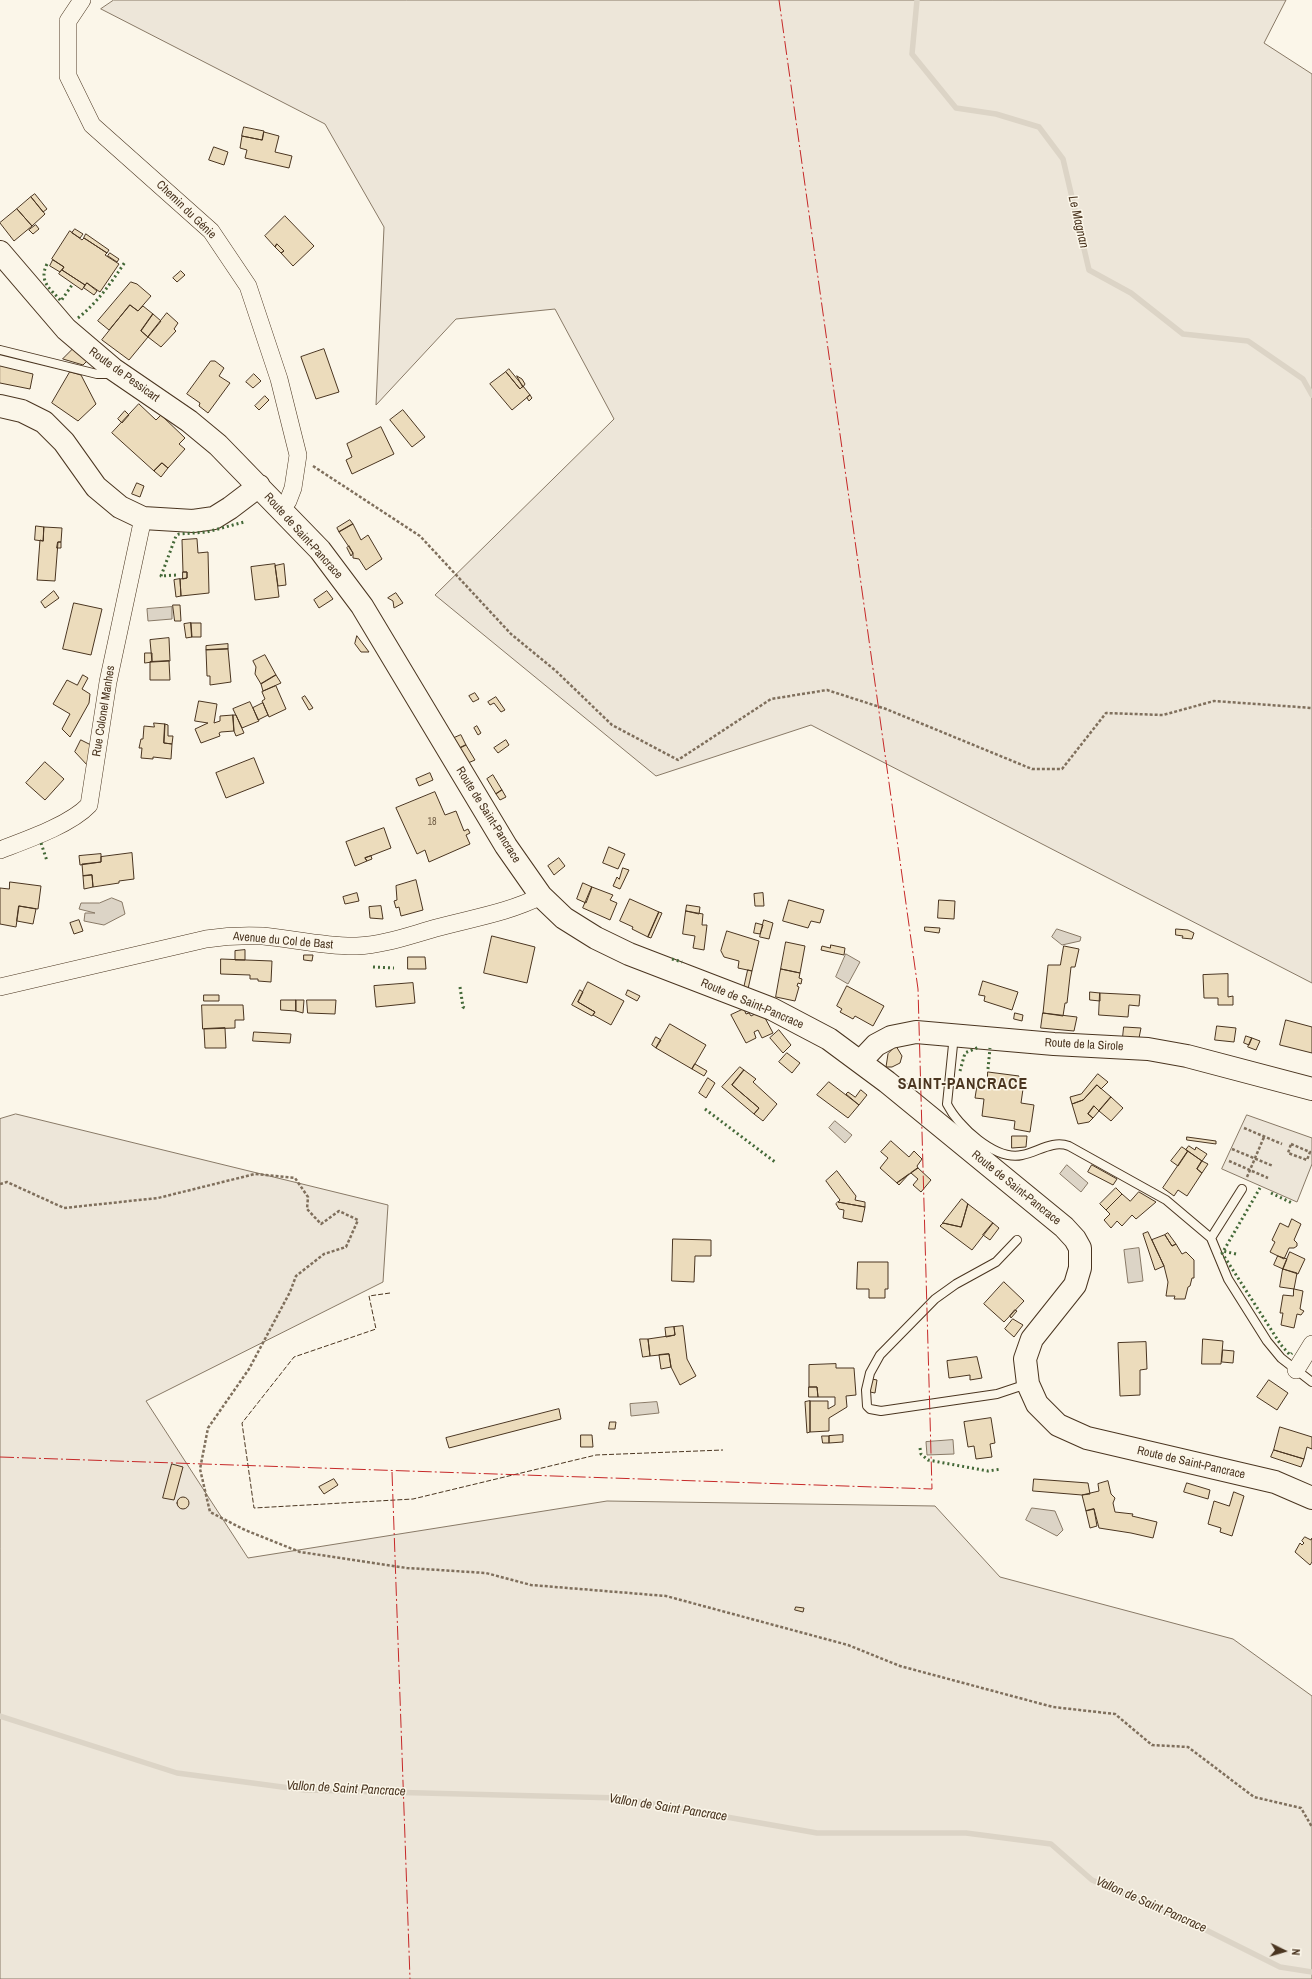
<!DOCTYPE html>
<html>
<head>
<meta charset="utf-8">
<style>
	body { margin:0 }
	#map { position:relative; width:1312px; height:1979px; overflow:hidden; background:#fbf6e9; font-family:"Archivo Narrow",sans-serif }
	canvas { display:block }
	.north { position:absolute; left:1264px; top:1931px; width:40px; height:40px; -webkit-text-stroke:3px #fbf6e9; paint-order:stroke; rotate:95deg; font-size:11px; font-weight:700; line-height:16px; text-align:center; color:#4a3520 }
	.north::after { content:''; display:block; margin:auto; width:14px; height:18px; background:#4a3520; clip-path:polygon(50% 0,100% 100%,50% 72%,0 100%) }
</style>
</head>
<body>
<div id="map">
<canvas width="1312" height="1979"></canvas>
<div class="north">N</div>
</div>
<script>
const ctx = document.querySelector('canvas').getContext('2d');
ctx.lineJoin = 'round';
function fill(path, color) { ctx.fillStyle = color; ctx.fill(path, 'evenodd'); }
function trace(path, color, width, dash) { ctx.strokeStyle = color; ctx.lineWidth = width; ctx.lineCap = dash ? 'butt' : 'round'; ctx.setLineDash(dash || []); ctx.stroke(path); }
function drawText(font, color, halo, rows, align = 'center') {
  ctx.font = font + ' "Archivo Narrow",sans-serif'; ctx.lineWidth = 3; ctx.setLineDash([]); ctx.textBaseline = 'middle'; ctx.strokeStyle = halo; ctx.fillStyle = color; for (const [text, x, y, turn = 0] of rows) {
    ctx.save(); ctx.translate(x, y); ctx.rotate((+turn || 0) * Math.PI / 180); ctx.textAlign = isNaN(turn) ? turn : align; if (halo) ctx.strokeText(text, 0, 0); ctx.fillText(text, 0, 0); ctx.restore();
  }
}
const green = new Path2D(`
	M114,0H1286L1264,43L1312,74V983L811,725L656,776L435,595L614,419L555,309L456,319L376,405L384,227L325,124L101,9Z
	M16,1114L388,1205L383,1282L146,1401L248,1558L607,1501L935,1506L1000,1577L1233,1639L1312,1696V1979H0V1119Z
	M1247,1115L1312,1138V1164L1297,1202L1222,1169Z`);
const water = new Path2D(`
	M172,607V619L148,621L147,609Z
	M112,898L122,902L125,914L104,925L84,921L85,913H95L79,909L81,903H99Z
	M1057,929L1081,937L1080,941L1062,945L1052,937Z
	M846,954L860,962L848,984L836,977Z
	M835,1121L852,1135L845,1143L829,1128Z
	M1067,1165L1088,1183L1081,1192L1060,1174Z
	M1139,1248L1143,1281L1128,1283L1124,1250Z
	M657,1402L659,1413L631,1416L630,1404Z
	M953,1440L954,1454L927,1455L926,1442Z
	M1032,1508L1055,1511L1063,1530L1057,1536L1026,1520Z`);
const stream = new Path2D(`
	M917,0L912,54L956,108L996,114L1039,127L1063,159L1089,270L1131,293L1183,334L1248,341L1303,379L1312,395
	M0,1716L177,1773L305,1790L619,1798L817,1833H966L1051,1844L1092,1880L1192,1923L1280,1967L1312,1972`);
const building = new Path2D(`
	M244,127L264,131L262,140L242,136Z
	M264,132L279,136L275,152L292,156L289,168L245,158L247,150L240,148L242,136L262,140Z
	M214,147L228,152L224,165L209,160Z
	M35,194L47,209L43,212L31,197Z
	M31,197L45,214L32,226L17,209Z
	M17,209L32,226L14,241L0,223Z
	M285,216L314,246L293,266L281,253L284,251L277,244L275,247L265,236Z
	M36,225L39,229L33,234L29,230Z
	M75,229L83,234L80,238L72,233Z
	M70,231L82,240L84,238L107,253L105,255L119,264L100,292L87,283L85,285L62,270L64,267L52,259Z
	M86,234L109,250L107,253L84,238Z
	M277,244L284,251L281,253L275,247Z
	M110,253L119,259L117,262L108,256Z
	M53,260L64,267L60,272L50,266Z
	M62,270L85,285L82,290L59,274Z
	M181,271L185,275L177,282L173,278Z
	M131,282L137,284L151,296L138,311L130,305L109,330L98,321Z
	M87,283L97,291L94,295L84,288Z
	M130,305L138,311L143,306L153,314L141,331L148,337L129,360L102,340Z
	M167,313L178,323L174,329L176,331L161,347L148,337Z
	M153,314L161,321L148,337L141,331Z
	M75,347L88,360L83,365L63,359Z
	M324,349L339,392L316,399L301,357Z
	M211,361H215L224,368L219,376L230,383L208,413L199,406L200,403L187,394Z
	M0,366L33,374L30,389L0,383Z
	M509,369L523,386L520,389L506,372Z
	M70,372L81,375L96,404L78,421L52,403Z
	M506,372L520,389L523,386L530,395L512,410L490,384Z
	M254,374L261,381L253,388L246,382Z
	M517,376L522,379L525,384L523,387Z
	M530,395L532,398L529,401L527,398Z
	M265,396L269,400L259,410L255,406Z
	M139,404L156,420L161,415L185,438L179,444L185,449L168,468L162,463L154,471L112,433Z
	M403,410L425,437L412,447L390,420Z
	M125,411L129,415L122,423L118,419Z
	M381,427L394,454L352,474L346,460L352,457L347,444Z
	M162,463L168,468L161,477L154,471Z
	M137,483L144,486L140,497L132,494Z
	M350,520L353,524L339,532L337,528Z
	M353,524L361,540L368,535L382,559L366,570L359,559L353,558V553L339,532Z
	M36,526L44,527L43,541L35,540Z
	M44,527L62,528L61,542H58L55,581L37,580L40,540L43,541Z
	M197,539L198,553L208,552L209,593L181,596L180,579L187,578V572H183L182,540Z
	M58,542H61V548H57Z
	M349,546L353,553L351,556L347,548Z
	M275,564L279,597L255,600L251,567Z
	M284,564L286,585L278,586L275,566Z
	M183,572H187V578L183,579Z
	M180,579L181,596L176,597L174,580Z
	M54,591L59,598L45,608L41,602Z
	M327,591L333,599L319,608L314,600Z
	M396,593L403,603L394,608L393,601L388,598Z
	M74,603L102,609L91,655L63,649Z
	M173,605H180L181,621H175Z
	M191,623H201V637H192Z
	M191,623L192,637L186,638L184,624Z
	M357,636L369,652H361L355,644Z
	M169,638L170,661L152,662L150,640Z
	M228,644V649L206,650V646Z
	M228,649L231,682L210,685V676H207L206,650Z
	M145,653H152V662L145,663Z
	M265,655L276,675L261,684L255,674L256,667L253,661Z
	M169,661L170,680H150V662Z
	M83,675L88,678L82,689L90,694L89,703L70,737L62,729L70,714L53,704L67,680L77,685Z
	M276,675L281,683L263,691L261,684Z
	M276,686L286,709L269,717L262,701L265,699L262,692Z
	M475,693L479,699L473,702L469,696Z
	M305,696L313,708L309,710L302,698Z
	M496,697L505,710L501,712L494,703L490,705L488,702Z
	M199,701L217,704L214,723L220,721V716L233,715L234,731L221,732L219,733L220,736L201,743L195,729L208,723L195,721Z
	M250,702L259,721L242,728L233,709Z
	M263,703L268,715L258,720L253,708Z
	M233,715H236L244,733L236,736L234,731Z
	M154,723L165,724L164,743L172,744L171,759L153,757V759L141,758L142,748H139L141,739H143L144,726L154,727Z
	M165,724L168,725V736H173L172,744L164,743Z
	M477,726L481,733L478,735L474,728Z
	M461,735L466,745L460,748L454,738Z
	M81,740L91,745L88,766L75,752Z
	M506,740L509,745L498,753L494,748Z
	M466,745L475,760L468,763L460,748Z
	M254,758L264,783L226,798L216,773Z
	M45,762L64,779L45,800L26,783Z
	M430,773L433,780L419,786L416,779Z
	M493,775L502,790L496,794L487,779Z
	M502,790L506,797L500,800L496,794Z
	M435,792L445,815L456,811L464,831L468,829L470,833L466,835L470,844L429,862L425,850L417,854L396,808Z
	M384,828L391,848L365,858L367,861L355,866L346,842Z
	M609,847L625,854L618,869L603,863Z
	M132,853L134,879L119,881V883L93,887L92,875L83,876L82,864L101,862V857Z
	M101,854V862L80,865L79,856Z
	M371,856L372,859L367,861L365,858Z
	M559,858L565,866L554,875L548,866Z
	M623,868L629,870L620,889L613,886L617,877L619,879Z
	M92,875L93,887L84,889L83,876Z
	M416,880L423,910L401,916L399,907L396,908L394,901L397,900L396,886Z
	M10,882L41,886L38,909L19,906L16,927L0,924V888L9,889Z
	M583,883L592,887L586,903L577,899Z
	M592,887L613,895L610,900L617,903L610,920L583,908Z
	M357,893L359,901L345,904L343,897Z
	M763,893L764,906H755L754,894Z
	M630,899L659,912L648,937L632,929L633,927L620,921Z
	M789,900L824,910L820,923L811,921L808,928L783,921Z
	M939,900L955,901L954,919L938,918Z
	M687,905L700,907L699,914L686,911Z
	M19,906L36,909L33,924L17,921Z
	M381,906L383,919L370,918L369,907Z
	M686,911L703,914L702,925H707L704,950L693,948L695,936L683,934Z
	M659,912L662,913L651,938L648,937Z
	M79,920L83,931L74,934L70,923Z
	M764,920L773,923L769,939L760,937Z
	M756,923L763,925L760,934L754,933Z
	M925,927L940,928L939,933L925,931Z
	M1176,929L1188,930L1194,933L1192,939L1182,938L1183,936L1176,935Z
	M727,931L759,941L752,971L738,968L739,961L724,957L721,951Z
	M492,936L535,947L527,983L484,973Z
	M786,942L805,946L800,973L781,969Z
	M831,945L845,948L844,955L821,950L822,946L830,948Z
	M1064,946L1079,949L1075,967H1071L1067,1003H1065L1063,1016L1043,1013L1048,965H1060Z
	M245,950V960H235V951Z
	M304,955H313L312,961L304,960Z
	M408,957H425L426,969H408Z
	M221,959L272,961L271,982L258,981V979H250V975L221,974Z
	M781,969L800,973L799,978L802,979L801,984L798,983L797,986L799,987L795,1001L776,997Z
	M748,970L752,971L748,989L744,988Z
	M1228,974V997L1233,996V1005H1218V998H1204L1203,975Z
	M983,981L1018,992L1012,1010L984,1001L985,996L979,995Z
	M588,982L624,1001L611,1025L593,1015L595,1012L578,1002Z
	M413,983L415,1003L376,1007L374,986Z
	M847,986L884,1006L873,1026L855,1016L853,1019L840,1012L842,1009L837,1006Z
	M580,990L583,992L578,1002L595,1012L592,1016L572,1005Z
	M628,990L640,996L637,1001L626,995Z
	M1090,992L1100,993V1001L1090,1000Z
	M1100,993L1140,995L1139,1006L1129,1005L1128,1017L1099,1015Z
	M204,995H219V1001H204Z
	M281,1000H296V1011L281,1010Z
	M296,1000H304L303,1013L296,1011Z
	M307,1000H336L335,1014L308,1013Z
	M202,1005H243L244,1020H235V1028L203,1029Z
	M744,1009L746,1014L749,1013L751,1016L757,1013L764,1016L773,1033L762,1038L758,1030L754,1032L756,1038L746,1043L731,1015Z
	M1015,1013L1023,1015L1022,1021L1014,1019Z
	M1043,1013L1077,1017L1074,1031L1041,1028Z
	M1286,1020L1312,1027V1053L1280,1045Z
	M670,1024L706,1045L692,1069L656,1048Z
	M1217,1026L1236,1028L1234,1042L1215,1040Z
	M1124,1027L1141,1028L1139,1038L1123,1037Z
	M225,1028L226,1048H205L204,1029Z
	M779,1030L791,1045L783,1053L770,1038Z
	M254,1032L291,1034L290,1043L253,1041Z
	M1246,1036L1252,1038L1249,1045L1244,1043Z
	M656,1037L661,1040L656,1048L652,1045Z
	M1252,1038L1260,1041L1256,1050L1248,1047Z
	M896,1046L902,1056L900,1063L892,1067H886L888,1054Z
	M787,1053L800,1063L792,1073L779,1062Z
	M695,1064L707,1071L704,1076L692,1069Z
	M740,1067L744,1070L732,1085L759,1108L754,1114L722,1087Z
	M744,1070L756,1079L753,1082L777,1104L763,1121L754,1114L759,1108L732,1085Z
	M988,1072L1019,1076L1018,1085L1023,1089L1021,1103L1034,1105L1030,1132L1014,1129L1015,1121L982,1116L984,1099L975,1098L978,1079L987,1081Z
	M1098,1074L1108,1082L1101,1089L1097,1085L1083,1100L1072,1104L1070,1097L1081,1094Z
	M708,1078L715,1083L706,1098L699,1093Z
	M829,1082L859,1105L848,1118L817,1095Z
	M1097,1085L1111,1097L1099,1111L1094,1106L1088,1114L1093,1118L1089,1122L1078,1124L1072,1104L1083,1100Z
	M861,1090L867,1095L859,1105L846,1094L848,1092L855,1097Z
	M1111,1097L1123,1108L1111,1121L1099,1111Z
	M1094,1106L1099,1111L1093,1118L1088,1114Z
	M1012,1136H1027L1026,1147L1012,1148Z
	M1187,1137L1216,1141V1144L1187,1140Z
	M891,1141L909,1157L914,1151L922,1159L917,1166L918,1168L897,1183L880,1168L888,1158L881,1152Z
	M1189,1146L1195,1150L1196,1147L1207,1154L1202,1161L1186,1150Z
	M1182,1147L1188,1151L1178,1166L1171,1161Z
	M1188,1151L1202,1161L1197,1169L1202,1173L1187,1196L1178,1190L1174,1196L1163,1188Z
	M1202,1161L1208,1164L1202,1173L1197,1169Z
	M1092,1165L1117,1179L1113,1185L1088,1172Z
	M918,1168L931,1180L921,1192L913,1185L918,1179L911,1173Z
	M837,1171L856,1196L855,1200L865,1202V1207L838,1202L840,1200L826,1181Z
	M909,1174L899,1185L897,1183Z
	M1116,1188L1122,1194L1106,1210L1100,1204Z
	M1139,1192L1156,1202L1136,1219L1132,1215L1122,1226L1117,1221L1111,1228L1104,1220L1110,1214L1106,1210L1122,1194L1130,1201Z
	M962,1199L968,1204L961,1227L943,1223Z
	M838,1202L865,1207L862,1222L843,1218L844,1210L839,1209L836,1204Z
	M968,1204L993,1223L972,1250L940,1226L943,1223L961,1227Z
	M1292,1219L1301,1224L1294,1240L1297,1243V1246L1294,1248H1289L1284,1259L1270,1252L1275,1242L1272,1240L1280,1223L1288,1227Z
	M993,1223L999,1228L990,1240L983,1235Z
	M1148,1232L1164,1266L1155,1270L1143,1234Z
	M1168,1233L1176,1244L1172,1246L1165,1235Z
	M1165,1235L1172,1246L1176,1244L1182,1254L1186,1252L1194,1260V1278H1192L1190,1286L1188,1287L1185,1299H1174L1175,1296H1166L1168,1282L1164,1266L1152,1240Z
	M673,1239L711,1240V1256H695L694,1282L672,1281Z
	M1290,1252L1305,1259L1298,1274L1283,1269Z
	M1278,1256L1287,1259L1283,1269L1274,1265Z
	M858,1262H888V1289H885V1298H869V1289H857Z
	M1283,1269L1297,1273L1294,1289L1280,1287Z
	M1004,1282L1024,1301L1004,1322L984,1304Z
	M1294,1289L1303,1291L1300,1309L1304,1311L1301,1315L1297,1314L1294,1328L1281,1325L1283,1313H1280L1283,1295L1293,1296Z
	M1015,1310L1017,1311L1011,1318L1010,1316Z
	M1013,1319L1023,1325L1014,1337L1005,1329Z
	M683,1326L687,1359L696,1376L680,1385L671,1367L669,1354L650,1356L648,1339L675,1335L674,1327Z
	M674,1327L675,1335L666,1337L665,1328Z
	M640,1339H648L650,1356L643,1357Z
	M1203,1339L1223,1341L1221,1364H1202Z
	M1146,1342L1147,1369L1140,1370V1395L1120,1396L1118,1343Z
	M1223,1350L1234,1351L1233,1363L1222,1362Z
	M669,1354L671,1367L661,1369L659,1355Z
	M977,1357L982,1378L970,1380V1375L949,1378L947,1361Z
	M836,1364V1368H854L856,1395L846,1396L847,1407L829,1418V1431L810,1432V1401H828V1409L835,1405V1397H818L817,1387H809V1365Z
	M872,1379L877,1380L875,1393L870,1392Z
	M1269,1380L1288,1393L1277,1410L1257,1397Z
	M809,1387H817L818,1397H809Z
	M810,1401V1432L807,1433L805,1402Z
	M559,1409L561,1419L449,1448L446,1438Z
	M991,1418L995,1443L990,1444L992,1457L976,1459L974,1446L968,1447L964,1422Z
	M610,1422H616L615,1429H609Z
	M1280,1427L1312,1437V1449L1307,1447L1304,1459L1274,1450Z
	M581,1435H592L593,1447H581Z
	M843,1435V1442L829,1443V1436Z
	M822,1436H829V1443H823Z
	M1274,1450L1304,1459L1301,1467L1271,1457Z
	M172,1464L183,1467L174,1500L163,1498Z
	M334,1479L338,1485L324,1494L319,1487Z
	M1034,1479L1088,1483L1090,1494L1082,1495L1033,1491Z
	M1108,1481L1111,1494L1115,1498L1113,1503L1115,1512L1133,1514L1132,1516L1157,1522L1153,1538L1131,1533L1099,1528L1094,1509L1086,1511L1082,1495L1099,1491L1098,1484Z
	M1187,1483L1210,1490L1208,1499L1184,1492Z
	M1234,1492L1244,1496L1232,1536L1220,1532L1221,1528L1208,1524L1214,1501L1229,1506Z
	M177 1503a6 6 0 1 1 12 0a6 6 0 1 1-12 0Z
	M1094,1509L1097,1526L1090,1528L1086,1511Z
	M1305,1537L1311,1540L1312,1538V1562L1310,1565L1295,1552L1300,1543L1302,1545L1304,1543L1302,1541Z
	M796,1607L804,1608L803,1612L795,1610Z`);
const path = new Path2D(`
	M313,466L420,536L511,634L556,671L612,725L678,760L771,699L827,690L886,709L1032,769H1062L1106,713L1163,715L1214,701L1312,708
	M1244,1128L1282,1144
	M1291,1144L1310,1152L1307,1160L1288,1153Z
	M1232,1149L1273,1166
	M1229,1161L1268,1178
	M1247,1177L1264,1137
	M0,1184L7,1182L64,1208L158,1198L255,1174L295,1178L308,1197L307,1209L321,1224L339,1211L358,1220L346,1247L324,1254L296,1276L290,1292L249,1369L208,1428L200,1469L210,1512L245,1530L300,1552L407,1568L486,1573L531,1585L666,1596L848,1645L900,1666L1053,1707L1115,1714L1152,1745L1188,1747L1254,1797L1301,1808L1312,1827`);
const lane = new Path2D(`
	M0,350L97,374H109L111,371
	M954,1035L947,1104C958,1126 995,1161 1022,1155C1038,1152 1052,1140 1069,1146L1166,1200L1211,1238L1228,1279L1267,1341L1281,1358L1312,1382
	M1211,1238L1242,1189
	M1017,1240L996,1262L956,1284L935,1299L880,1355L870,1373L866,1390L867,1406L870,1409L881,1411L997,1394L1027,1384`);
const street = new Path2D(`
	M82,0L68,21V76L92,125L211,231L248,286L279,379L298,455L293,488L288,501L281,509
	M0,850C26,840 70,825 89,805L108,682L143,518
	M0,987L206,939C225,936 243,935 263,936C294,939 326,947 357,946C385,945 413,934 440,927C473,918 510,912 541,896
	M1296,1370L1312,1344`);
const secondary = new Path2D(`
	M0,252L66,329L113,369L189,421L218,445L320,550L362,606L506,846L541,896L564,918L596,938L629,954L772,1009L829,1039L887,1082L1064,1227L1075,1239L1080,1248V1268L1075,1285L1032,1339L1025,1359L1028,1384L1037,1404L1058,1425L1087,1438L1275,1482L1312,1498
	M0,406L22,411L44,422L64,442L96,487L120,507L143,518L193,521L214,518L230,508L259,486
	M861,1061L876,1045L891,1037L916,1032L1054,1044L1148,1049L1187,1056L1312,1089`);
const hedge = new Path2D(`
	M47,264C38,282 51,289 61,301L72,285
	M78,318C98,302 111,283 125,262
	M176,575L161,576L176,536L179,534L207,532L244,522
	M41,843L47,861
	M672,959L682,962
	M373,967L394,968
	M460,987L463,1007L467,1009
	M988,1069L990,1048
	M960,1071L965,1053L979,1047
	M705,1109L775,1162
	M1271,1193L1292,1203
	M1224,1250L1260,1188
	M1236,1254L1223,1251L1222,1253L1281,1345L1290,1355L1292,1353
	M920,1448L921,1454L928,1460L988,1471L1001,1469`);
const fence = new Path2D(`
	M390,1293L369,1296L376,1329L294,1357L242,1423L254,1508L413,1499L596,1455L723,1450`);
const power = new Path2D(`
	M0,1457L932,1489L918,989L779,0
	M392,1472L410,1979`);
const numberNames = [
	["18",432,822]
];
const streetNames = [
	["Chemin du Génie",186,210,44],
	["Route de Pessicart",124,375,36],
	["Route de Saint-Pancrace",303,536,48],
	["Rue Colonel Manhes",104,711,-81],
	["Route de Saint-Pancrace",488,815,58],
	["Avenue du Col de Bast",283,941,5],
	["Route de Saint-Pancrace",752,1004,23],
	["Route de la Sirole",1084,1045,3],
	["Route de Saint-Pancrace",1016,1188,39],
	["Route de Saint-Pancrace",1191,1463,13]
];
const waterNames = [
	["Le Magnan",1078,222,77],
	["Vallon de Saint Pancrace",346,1789,3],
	["Vallon de Saint Pancrace",668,1808,9],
	["Vallon de Saint Pancrace",1151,1905,24]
];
const districtNames = [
	["SAINT-PANCRACE",963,1085]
];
fill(green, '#ede6d9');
trace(green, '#887966', 1);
fill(water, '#dcd4c6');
trace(water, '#887966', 1);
trace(stream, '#dcd4c6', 5.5);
fill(building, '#ecdcbc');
trace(building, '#4a3520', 1);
trace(lane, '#4a3520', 10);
trace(street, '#4a3520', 18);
trace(secondary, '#4a3520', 24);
trace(path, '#7f6f5c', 2.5, [3, 2]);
trace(lane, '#fbf6e9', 8);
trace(street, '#fbf6e9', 17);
trace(secondary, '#fbf6e9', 22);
trace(hedge, '#436837', 3, [2, 3]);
trace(fence, '#4a3520', 1, [5, 2]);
trace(power, '#c62828', 1, [14, 3, 2, 3]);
drawText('10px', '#725f47', null, numberNames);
drawText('12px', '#4a3520', '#fbf6e9', streetNames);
drawText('italic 13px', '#4a3520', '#fbf6e9', waterNames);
ctx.letterSpacing = '1px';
drawText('bold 16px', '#4a3520', '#fbf6e9', districtNames);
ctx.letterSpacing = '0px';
</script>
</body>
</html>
